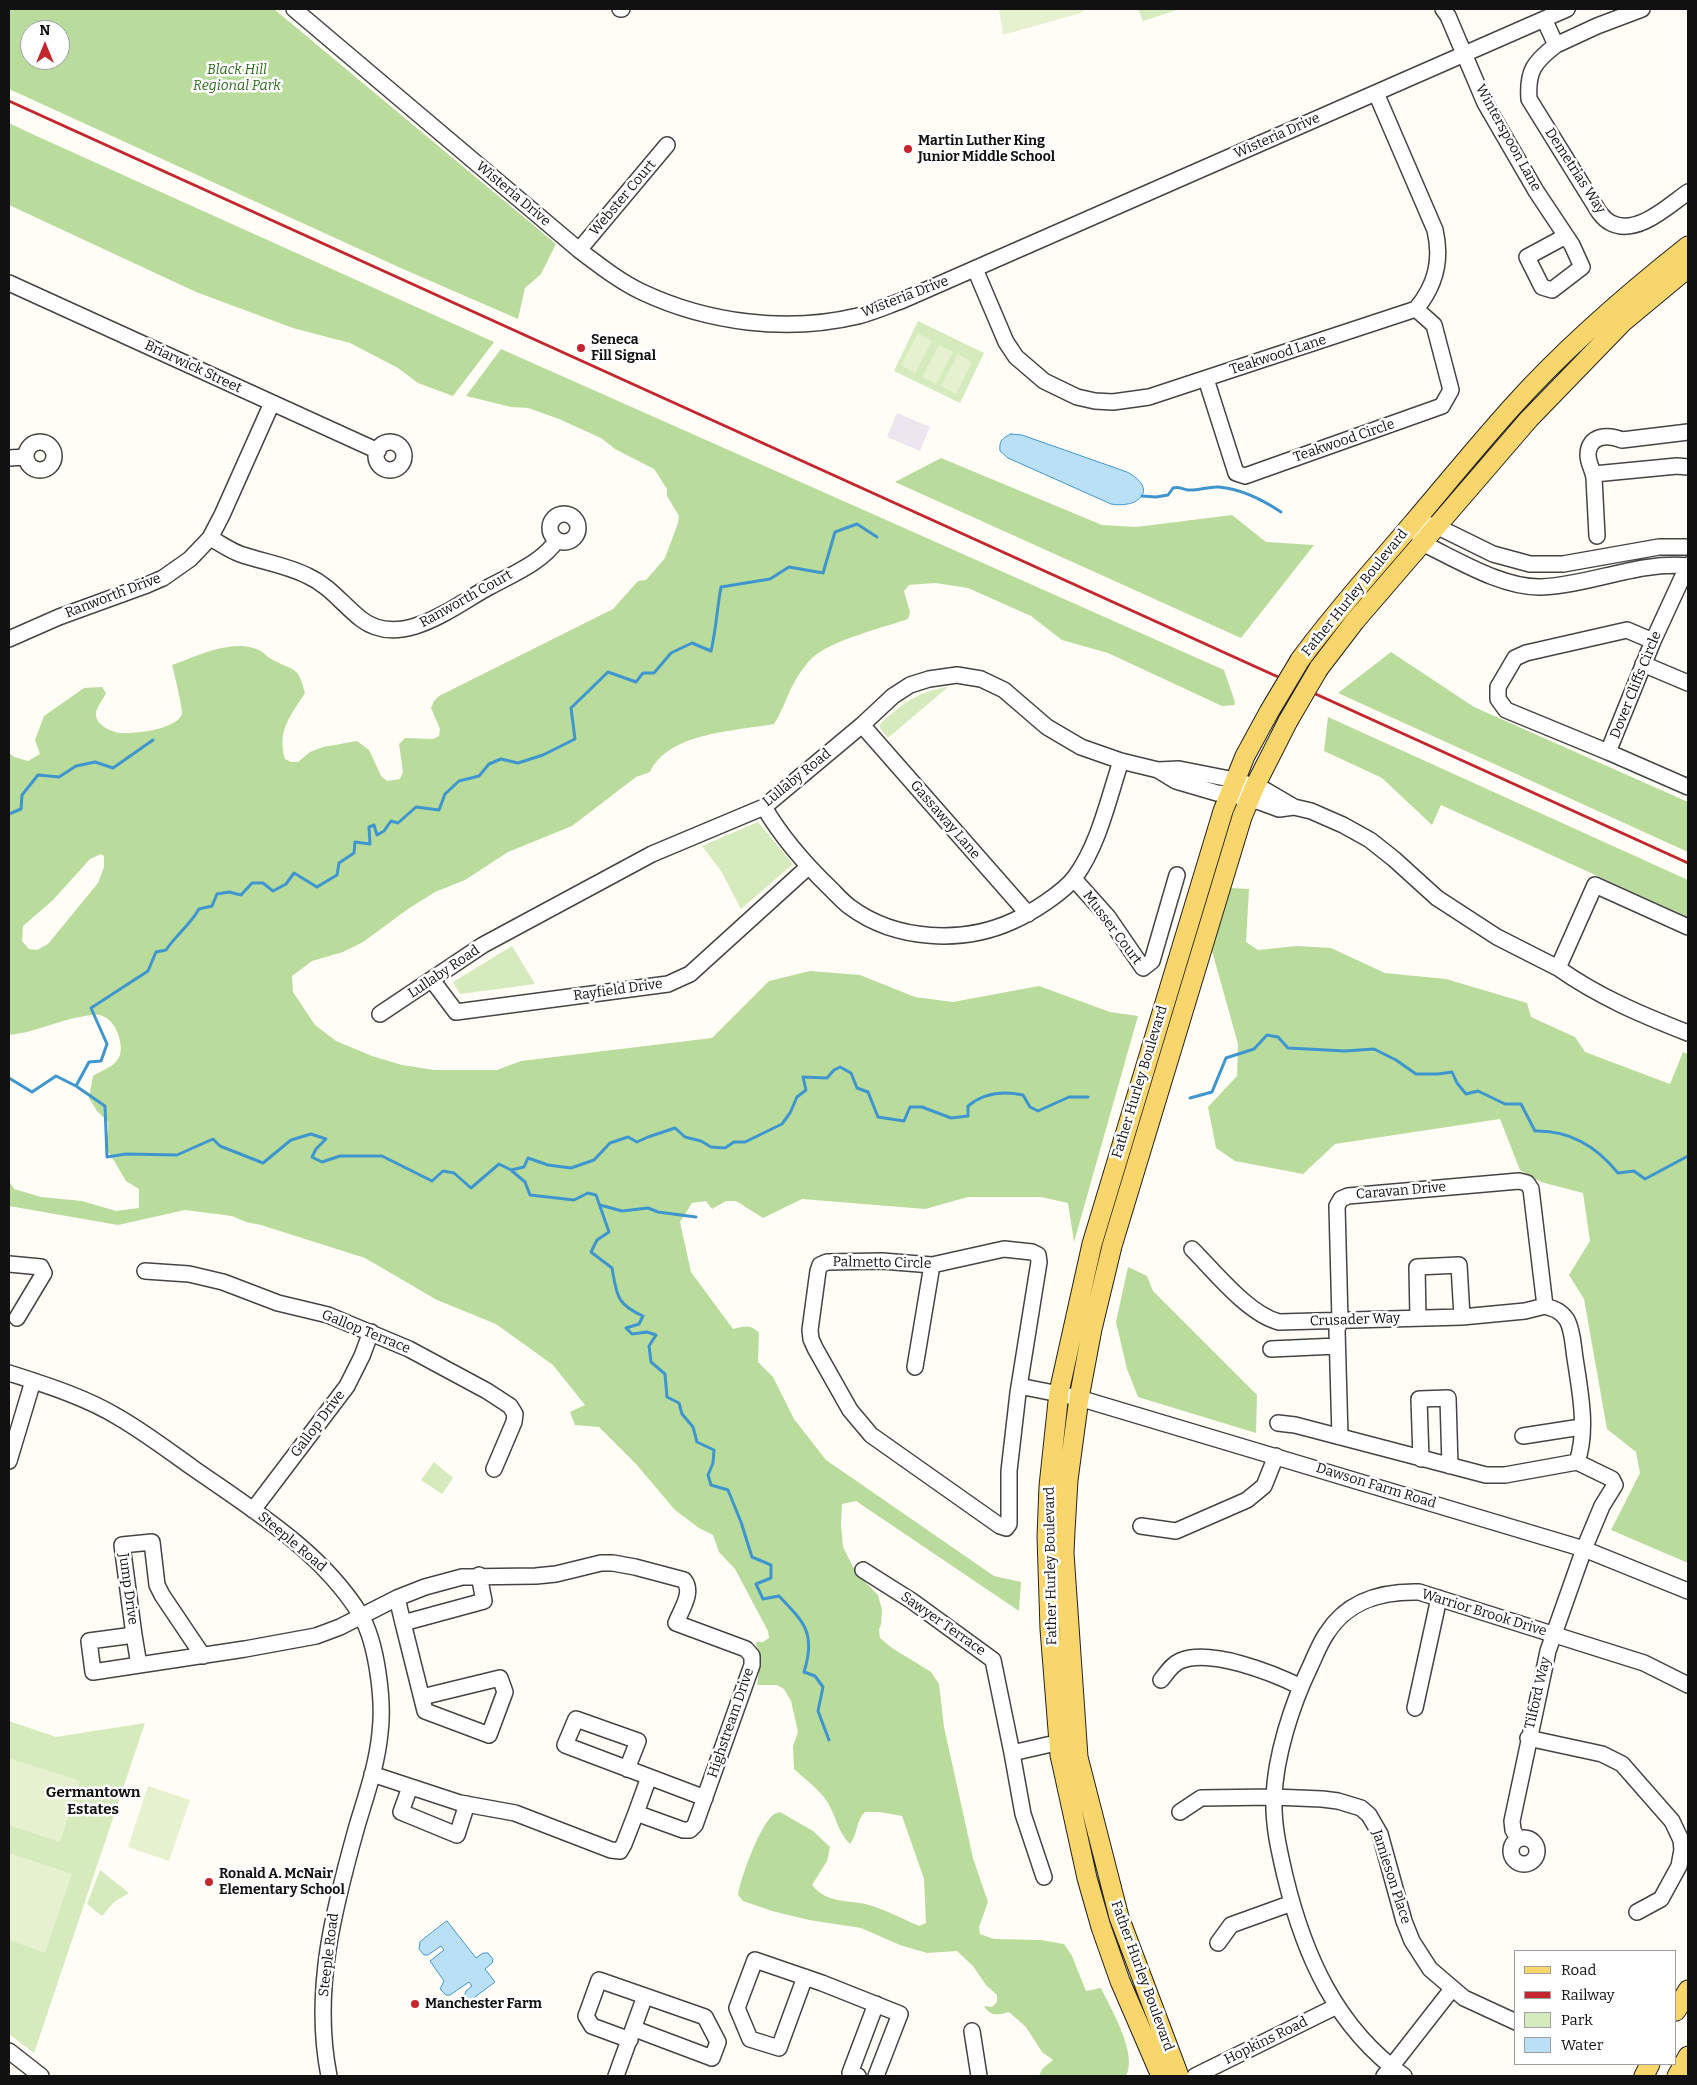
<!DOCTYPE html>
<html>
<head>
<meta charset="utf-8">
<style>
	body { margin:0 }
	#map { position:relative; width:1697px; height:2085px; overflow:hidden; background:#fffdf5; font-family:Bitter,serif }
	canvas { display:block }
	.frame { position:absolute; inset:0; border:10px solid #111; pointer-events:none }
	.legend { position:absolute; left:1514px; top:1950px; width:162px; height:115px; box-sizing:border-box; background:#fff; border:1px solid #a0a0a0; margin:0; padding:6px 9px; list-style:none; font-size:15px; color:#111 }
	.legend li { display:flex; align-items:center; gap:10px; height:25px }
	.legend b { width:25px; border:1px solid #a0a0a0 }
	.north { position:absolute; left:20px; top:20px; width:50px; height:50px; box-sizing:border-box; background:#fff; border:1px solid #a0a0a0; border-radius:50%; rotate:0deg; font-size:14px; font-weight:700; line-height:20px; text-align:center; color:#111 }
	.north::after { content:''; display:block; margin:auto; width:18px; height:22px; background:#c4262e; clip-path:polygon(50% 0,100% 100%,50% 72%,0 100%) }
</style>
</head>
<body>
<div id="map">
<canvas width="1697" height="2085"></canvas>
<div class="frame"></div>
<ul class="legend">
<li><b style="height:6px;background:#f9d66b"></b>Road</li>
<li><b style="height:6px;background:#c4262e"></b>Railway</li>
<li><b style="height:14px;background:#d5ebbd"></b>Park</li>
<li><b style="height:14px;background:#b9e0f7"></b>Water</li>
</ul>
<div class="north">N</div>
</div>
<script>
const ctx = document.querySelector('canvas').getContext('2d');
ctx.lineJoin = 'round';
function fill(path, color) { ctx.fillStyle = color; ctx.fill(path, 'evenodd'); }
function trace(path, color, width, dash) { ctx.strokeStyle = color; ctx.lineWidth = width; ctx.lineCap = dash ? 'butt' : 'round'; ctx.setLineDash(dash || []); ctx.stroke(path); }
function drawText(font, color, halo, rows, align = 'center') {
  ctx.font = font + ' Bitter,serif'; ctx.lineWidth = 5; ctx.setLineDash([]); ctx.textBaseline = 'middle'; ctx.strokeStyle = halo; ctx.fillStyle = color; for (const [text, x, y, turn = 0] of rows) {
    ctx.save(); ctx.translate(x, y); ctx.rotate((+turn || 0) * Math.PI / 180); ctx.textAlign = isNaN(turn) ? turn : align; if (halo) ctx.strokeText(text, 0, 0); ctx.fillText(text, 0, 0); ctx.restore();
  }
}
const industrial = new Path2D(`
	M897,413L930,427L920,451L887,437Z`);
const green = new Path2D(`
	M1138,9H1180L1143,21Z
	M918,321L984,353L960,403L894,371Z
	M948,687L888,738L880,728V724C902,704 918,691 948,687Z
	M758,822L793,864L741,909L721,871L702,846Z
	M512,946L535,984L460,994L453,982Z
	M434,1462L453,1478L442,1494L421,1480Z
	M9,1721L56,1737L145,1723L34,2053L9,2034Z
	M100,1870L129,1893L114,1902L102,1916L87,1904Z`);
const forest = new Path2D(`
	M9,9H274L556,244L541,274L525,288L518,319L403,269L9,89ZM30,30H60V60H30Z
	M9,123L32,134L494,342L453,396L418,383L398,368L350,343L293,328L196,292L9,205Z
	M501,349L1224,670L1235,702L1234,705L1222,706L1108,653L1062,640L1031,616L968,588L935,583L909,585L904,591L910,612L908,619C882,628 832,640 812,658C807,663 802,670 798,676C788,691 784,709 774,724C736,731 669,732 650,772L636,777L572,826L508,852L465,880L435,892L408,909L363,942L343,952L312,961L292,976L293,992L315,1025L336,1041L372,1056L402,1065L434,1070H497L521,1061L712,1038L769,981L810,971L860,975L915,997L953,1002L1039,986L1110,1012L1138,1016L1074,1242L1068,1203L1041,1197H968L925,1209L802,1199L763,1218L736,1201H726L712,1209L706,1201L692,1203L680,1222L691,1272L733,1329C744,1326 751,1324 759,1333L758,1362L773,1377L794,1419L826,1460L994,1576L1021,1582L1019,1611L856,1501L842,1504L841,1525L843,1547L856,1573L878,1595L882,1610L881,1624L879,1630L880,1638L892,1648L931,1672L939,1684L944,1727L973,1858L988,1902L979,1927L980,1934L994,1939L1041,1940L1064,1944L1072,1956L1086,1991L1101,1988C1111,2009 1138,2054 1126,2076H1039L1042,2069L1053,2060L1042,2052L1026,2027L1009,2012C998,2015 991,2017 984,2006L992,2007L997,2002V1995L986,1985L973,1966L957,1951L927,1953L900,1945L861,1928L809,1920L772,1911L743,1901L738,1895C740,1879 760,1825 773,1815C774,1814 779,1812 780,1812L813,1831L830,1847L827,1861L812,1885C828,1905 849,1899 869,1905C886,1910 903,1919 919,1926L926,1923L924,1879L902,1816L880,1812H865C856,1820 858,1834 850,1844C837,1830 837,1819 828,1803C820,1790 805,1779 794,1769L793,1746L798,1732L791,1701L784,1689L777,1685H757L759,1670L756,1642H763L769,1638L768,1631L735,1569L719,1552L713,1535L699,1528L675,1510L636,1464L599,1427L575,1425L570,1412L585,1405L553,1365L496,1324L437,1300L365,1258L261,1225L246,1222L232,1216L185,1210L118,1225L9,1206V1181L14,1189L41,1197L82,1201L116,1211L139,1208V1189L126,1181L110,1154L105,1149C106,1137 109,1136 108,1122L97,1111L89,1098L93,1076C111,1065 124,1064 120,1041C118,1030 111,1017 99,1015C93,1014 86,1016 80,1017C56,1021 33,1033 9,1035V753L14,757L28,761L40,754L35,740L44,716L84,688L102,687L106,693C103,699 96,708 96,714C95,725 113,733 122,733C136,734 177,729 182,714C183,710 174,672 172,665C198,656 234,637 261,651C265,654 269,658 273,660C296,672 298,666 305,693C290,717 277,730 285,759L291,762H298L310,752L323,747L357,741L369,750L381,776L387,781L400,779L403,772L399,744L405,738L433,739L439,736L440,729L431,708L434,701L439,696L613,609L638,581L646,580L665,558L678,523L679,516L667,496V489L654,469L615,449L601,438L559,419L528,408L511,407L466,396ZM101,854L104,856V867L98,883L48,944L37,950L29,949L22,941L23,926L53,900L90,859Z
	M941,458L1102,525L1136,527L1232,515L1266,542L1314,545L1241,638L895,482Z
	M1391,652L1474,707L1688,802V852L1338,693Z
	M1328,717L1688,880V917L1441,805L1432,825L1382,778L1324,751Z
	M1231,888L1249,889L1246,942L1258,950L1297,946L1331,948L1385,973L1446,979L1527,1003L1531,1017L1575,1037L1585,1052L1670,1084L1683,1052L1688,1054V1563L1611,1530L1640,1473L1636,1452L1607,1429L1584,1299L1569,1275L1590,1241L1583,1193L1541,1182L1520,1170L1500,1119L1335,1144L1303,1174L1235,1161L1216,1148L1208,1107L1237,1076L1238,1044L1212,951Z
	M1128,1267L1147,1276L1153,1291L1257,1395L1256,1433L1138,1397L1127,1369L1116,1322Z`);
const pitch = new Path2D(`
	M999,9H1084L1081,13L1003,35Z
	M918,333L932,341L915,373L901,365Z
	M939,345L953,352L936,384L922,377Z
	M958,354L972,362L956,394L941,386Z
	M9,1758L80,1781L60,1842L9,1825Z
	M148,1786L190,1800L169,1861L128,1847Z
	M9,1853L72,1874L45,1953L9,1940Z`);
const water = new Path2D(`
	M1011,434L1022,435L1127,472C1158,488 1141,509 1111,504L1008,458L1000,451C999,441 1002,438 1011,434Z
	M447,1921L476,1958L483,1953H488L493,1959L492,1963L485,1969L495,1982L467,2003L463,1999L466,1991L472,1986L469,1982L450,1995H446L440,1989L444,1981L430,1961L444,1950L441,1946L428,1955H424L419,1949L420,1942Z`);
const stream = new Path2D(`
	M1142,496L1156,497L1168,495L1173,488C1179,486 1181,489 1188,490C1198,491 1209,486 1219,487C1242,489 1263,500 1281,512
	M9,814L21,809L22,795L38,775L59,777L76,766L95,762L113,768L153,740
	M9,1078L32,1092L56,1076L76,1086L105,1106L107,1157L126,1154L177,1155L213,1139L220,1146L263,1163L291,1140L311,1134L326,1139L316,1149L312,1157L322,1162L340,1156H382L432,1181L443,1171L454,1173L471,1188L499,1164L511,1170L524,1167L528,1158L548,1165L571,1168L594,1160L610,1143L628,1137L637,1142L648,1137L675,1128L685,1137L701,1141L711,1147L725,1148L734,1142H745L782,1124L790,1113L797,1097L806,1090L803,1077L827,1078L834,1070L840,1067L851,1073L857,1088L868,1092L878,1117L904,1121L910,1107H922L951,1118L968,1116V1106C984,1093 1004,1091 1023,1095L1030,1107L1038,1111L1069,1097H1088
	M76,1086L89,1062L101,1061L107,1044L91,1008L148,971L156,952L166,950C176,935 190,925 199,909L212,906L217,894L229,892L241,895L252,883H263L273,891L286,884L294,873L317,887L337,875L339,863L354,853L355,842L370,844L369,827L374,825L377,835L384,831L391,821L398,823L416,807L439,810L445,794L459,781L479,776L489,764L501,759L518,763L543,755L575,739L571,708L608,672L636,682L643,673H654L671,653L692,643L711,651C716,630 717,609 721,587L770,579L789,567L823,573L835,532L857,524L877,537
	M1190,1098L1212,1092L1226,1058L1254,1049L1267,1035L1278,1037L1288,1048L1345,1051L1374,1049L1396,1060L1416,1074H1438L1452,1072L1457,1083L1466,1094L1478,1091L1505,1104H1521L1535,1131C1570,1130 1597,1147 1618,1173L1634,1171L1645,1179L1688,1156
	M511,1170L525,1182L530,1195L574,1200L588,1193L596,1195L609,1232L597,1240L591,1252L612,1268C617,1295 616,1304 643,1316L639,1324L626,1328L632,1334L647,1332L656,1335L649,1346L651,1362L665,1374L667,1397L679,1403L682,1414L693,1427L697,1442L714,1450L713,1463L708,1475L711,1485L728,1490L741,1522L752,1557L771,1565V1578L756,1584L763,1599L779,1596C805,1623 816,1634 804,1672L815,1676L823,1687L818,1711L829,1740
	M600,1205L622,1211L648,1208L658,1212L696,1217`);
const minor = new Path2D(`
	M294,9L579,250C599,265 619,281 642,292C708,323 787,333 858,316C873,312 887,306 901,301L1567,9
	M620,9H622
	M1443,9L1448,16L1485,103L1536,191L1572,245L1582,267L1552,290L1542,287L1527,257L1566,236
	M1544,19L1556,45C1534,62 1527,71 1529,99L1599,212C1602,216 1607,221 1611,223C1637,236 1668,206 1688,192
	M1556,45L1597,26L1642,9
	M579,250L667,145
	M975,269L1006,342L1016,357L1044,381L1077,397L1095,401L1113,402L1149,397L1416,309C1436,285 1442,260 1435,230L1376,93
	M9,283L378,451
	M1206,379L1236,473L1245,476L1442,406L1451,390L1434,325L1416,309
	M376 456a14 14 0 1 1 28 0a14 14 0 1 1-28 0Z
	M26 456a14 14 0 1 1 28 0a14 14 0 1 1-28 0Z
	M9,458L26,457
	M1594,474L1677,466L1688,467
	M550 528a14 14 0 1 1 28 0a14 14 0 1 1-28 0Z
	M1413,522L1436,526L1493,554L1530,564H1563L1659,547H1688
	M1419,535L1422,543C1456,559 1502,588 1541,587C1591,585 1638,561 1688,566
	M1597,536C1596,517 1595,497 1594,478C1593,470 1588,463 1588,455C1588,435 1608,434 1622,440L1688,432
	M210,538C220,543 229,550 240,554C263,562 286,565 308,576C330,586 343,605 361,619C401,650 454,606 489,587C511,575 543,562 557,540
	M1688,565L1653,641L1608,752L1688,787
	M9,639L59,617L147,585L163,578L190,559L210,538L222,515L272,403
	M1643,664L1688,683
	M862,725L1028,914
	M1608,752L1506,710L1498,699V687L1515,658L1526,653L1627,630L1653,641
	M1158,770L1179,769L1235,780L1265,790L1294,807L1311,811L1343,825L1370,840L1394,859L1437,898L1497,937L1558,968
	M764,807C782,838 805,864 831,889C837,895 843,902 850,907C896,941 963,944 1013,921C1031,913 1063,893 1075,877C1099,844 1108,800 1121,761
	M1074,879L1108,917L1143,968L1152,961L1177,875
	M1688,927L1595,885L1558,968C1599,997 1642,1015 1688,1033
	M432,980L456,1012L668,984L690,974L808,867
	M380,1014L483,945L652,854L764,807L862,725L893,696L910,685L929,679L957,675L981,679L1004,690L1047,727L1081,747L1121,761L1158,770L1176,781L1217,793L1229,794L1260,802L1279,809L1294,807
	M1004,1249L1032,1252L1038,1255L1039,1262L1018,1393L1009,1471V1524L1006,1528L1000,1526L871,1435L850,1410L815,1348L811,1339L810,1330L818,1271L820,1265L827,1262L882,1261L932,1265Z
	M1192,1249C1215,1272 1248,1314 1279,1322L1462,1317L1525,1311L1545,1306
	M9,1264L41,1267L44,1273L17,1318
	M145,1271L189,1274L223,1282L278,1303L328,1315L409,1349L487,1391L510,1406L515,1414L514,1422L494,1469
	M1418,1318L1417,1267L1459,1265L1462,1317
	M1271,1349L1337,1346
	M915,1367L932,1265
	M9,1373C46,1385 85,1397 118,1417C144,1432 169,1451 193,1468C253,1510 321,1551 360,1614C377,1642 384,1701 380,1733C377,1765 366,1796 357,1826C334,1908 312,1991 329,2076
	M1019,1386L1079,1398L1584,1549L1688,1591
	M1278,1423L1295,1425L1486,1475H1505L1577,1462C1588,1430 1580,1391 1575,1358C1573,1346 1573,1331 1567,1320C1561,1311 1555,1309 1545,1306L1531,1189L1527,1183L1519,1181L1348,1196L1341,1199L1337,1206L1340,1321L1337,1330L1340,1437
	M1523,1436L1581,1427
	M1421,1459L1419,1399L1448,1398L1450,1466
	M9,1461L33,1381
	M253,1510L347,1386L362,1356L371,1332
	M1141,1526L1176,1531L1247,1500L1264,1486L1276,1456
	M863,1570L912,1601L993,1660L1012,1753L1069,1740
	M397,1598L403,1623L484,1601L479,1575
	M403,1623L425,1711L489,1735L505,1692L500,1678L422,1697
	M134,1635L139,1665
	M203,1656L162,1595L157,1585L152,1542L122,1545L134,1635L89,1641L93,1672L245,1649L316,1636L340,1627L397,1598L425,1587L462,1577L536,1576L556,1574L601,1563H613L635,1567L684,1580C694,1592 681,1610 676,1623L746,1649L752,1656V1665L695,1825L690,1830H683L636,1813L624,1844L620,1851L611,1850L515,1813L460,1803L372,1774
	M1161,1680C1167,1673 1171,1665 1180,1661C1210,1648 1273,1673 1301,1687
	M1415,1708L1439,1598
	M1528,1738L1602,1754L1622,1764L1672,1821L1681,1840L1682,1850L1679,1866L1661,1899L1637,1912
	M1012,1753L1023,1814L1044,1877
	M627,1769L638,1741L576,1719L565,1745L705,1798
	M410,1787L401,1812L457,1835L467,1804
	M1180,1812L1201,1798L1274,1797L1322,1799L1338,1801L1361,1808L1369,1815L1380,1834L1404,1921L1412,1941L1430,1969L1464,1998L1516,2022
	M636,1813L649,1777
	M1511 1851a13 13 0 1 1 26 0a13 13 0 1 1-26 0Z
	M1518,1839L1513,1830L1512,1821L1548,1651L1584,1549L1602,1506L1615,1485L1612,1479L1577,1462
	M1218,1943L1231,1925L1292,1903
	M805,1977L779,2048L750,2039L737,2008L755,1960L822,1983L900,2014L876,2076
	M972,2031L979,2076
	M630,2040L592,2026L586,2016L599,1980L645,1996
	M9,2051L41,2076
	M616,2076L645,1996L705,2017L718,2042L712,2058L635,2029
	M858,2076L850,2073L876,2004
	M1195,2076L1337,2006
	M1384,2076L1452,1989
	M1404,2076C1336,2028 1304,1955 1285,1876C1279,1850 1273,1825 1274,1798C1275,1757 1292,1704 1310,1667C1315,1656 1320,1643 1327,1633C1348,1600 1382,1591 1419,1592L1644,1663L1688,1685`);
const major = new Path2D(`
	M1300,660C1335,612 1375,568 1413,523C1446,484 1478,445 1512,407C1565,348 1626,295 1688,246
	M1319,668L1355,621L1529,419L1623,322L1688,268
	M1676,2011L1688,1990
	M1161,2076L1120,1981L1101,1927L1087,1878L1060,1755L1050,1629L1047,1537L1049,1486L1059,1392L1092,1244L1223,811L1245,756L1269,712
	M1179,2076L1119,1917L1078,1757L1064,1553L1065,1531L1068,1480L1079,1398L1092,1329L1112,1246L1242,817L1255,786L1288,721
	M1644,2076L1650,2064
	M1677,2076L1688,2056`);
const rail = new Path2D(`
	M9,101L1688,863`);
const majorBridge = new Path2D(`
	M1269,712L1300,660
	M1288,721L1319,668`);
const markers = [
	[908,149,5,"#c4262e"],
	[581,348,5,"#c4262e"],
	[209,1882,5,"#c4262e"],
	[415,2004,5,"#c4262e"]
];
const parkNames = [
	["Black Hill",237,70],
	["Regional Park",237,86]
];
const streetNames = [
	["Wisteria Drive",1277,136,-24],
	["Winterspoon Lane",1508,138,61],
	["Demetrias Way",1575,171,57],
	["Wisteria Drive",513,194,40],
	["Webster Court",623,198,-50],
	["Wisteria Drive",905,297,-21],
	["Teakwood Lane",1278,355,-18],
	["Briarwick Street",193,367,25],
	["Teakwood Circle",1344,441,-19],
	["Father Hurley Boulevard",1355,593,-51],
	["Ranworth Drive",113,596,-21],
	["Ranworth Court",466,599,-29],
	["Dover Cliffs Circle",1636,685,-68],
	["Lullaby Road",797,778,-39],
	["Gassaway Lane",945,820,49],
	["Musser Court",1112,928,53],
	["Lullaby Road",444,972,-34],
	["Rayfield Drive",618,990,-8],
	["Father Hurley Boulevard",1140,1082,-73],
	["Caravan Drive",1401,1191,-5],
	["Palmetto Circle",882,1263,1],
	["Crusader Way",1355,1320,-2],
	["Gallop Terrace",366,1332,22],
	["Gallop Drive",318,1424,-53],
	["Dawson Farm Road",1376,1486,17],
	["Steeple Road",292,1542,40],
	["Father Hurley Boulevard",1051,1566,-91],
	["Jump Drive",128,1589,82],
	["Warrior Brook Drive",1484,1613,17],
	["Sawyer Terrace",943,1624,35],
	["Tilford Way",1538,1693,-77],
	["Highstream Drive",731,1723,-71],
	["Jamieson Place",1391,1877,72],
	["Steeple Road",329,1955,-83],
	["Father Hurley Boulevard",1142,1976,70],
	["Hopkins Road",1266,2041,-26]
];
const poiNames = [
	["Martin Luther King",918,141],
	["Junior Middle School",918,157],
	["Seneca",591,340],
	["Fill Signal",591,356],
	["Ronald A. McNair",219,1874],
	["Elementary School",219,1890],
	["Manchester Farm",425,2004]
];
const neighbourhoodNames = [
	["Germantown",93,1793],
	["Estates",93,1810]
];
fill(industrial, '#eee6ef');
fill(green, '#d5ebbd');
fill(forest, '#b9dc9c');
fill(pitch, '#e6f2cf');
fill(water, '#b9e0f7');
trace(water, '#3f96cf', 1);
trace(stream, '#3f96cf', 3);
trace(minor, '#444', 18);
trace(major, '#222', 21);
trace(minor, '#fff', 15);
trace(major, '#f9d66b', 19);
trace(rail, '#c4262e', 3);
trace(majorBridge, '#222', 21, []);
trace(majorBridge, '#f9d66b', 19);
for (const [x, y, r, color] of markers) { const dot = new Path2D(); dot.arc(x, y, r, 0, 2 * Math.PI); ctx.fillStyle = color; ctx.fill(dot); trace(dot, '#fff', 2); }
drawText('italic 14px', '#2f6b1f', '#fff', parkNames);
drawText('14px', '#111', '#fff', streetNames);
drawText('bold 14px', '#111', '#fff', poiNames, 'left');
drawText('bold 15px', '#111', '#fff', neighbourhoodNames);
</script>
</body>
</html>
